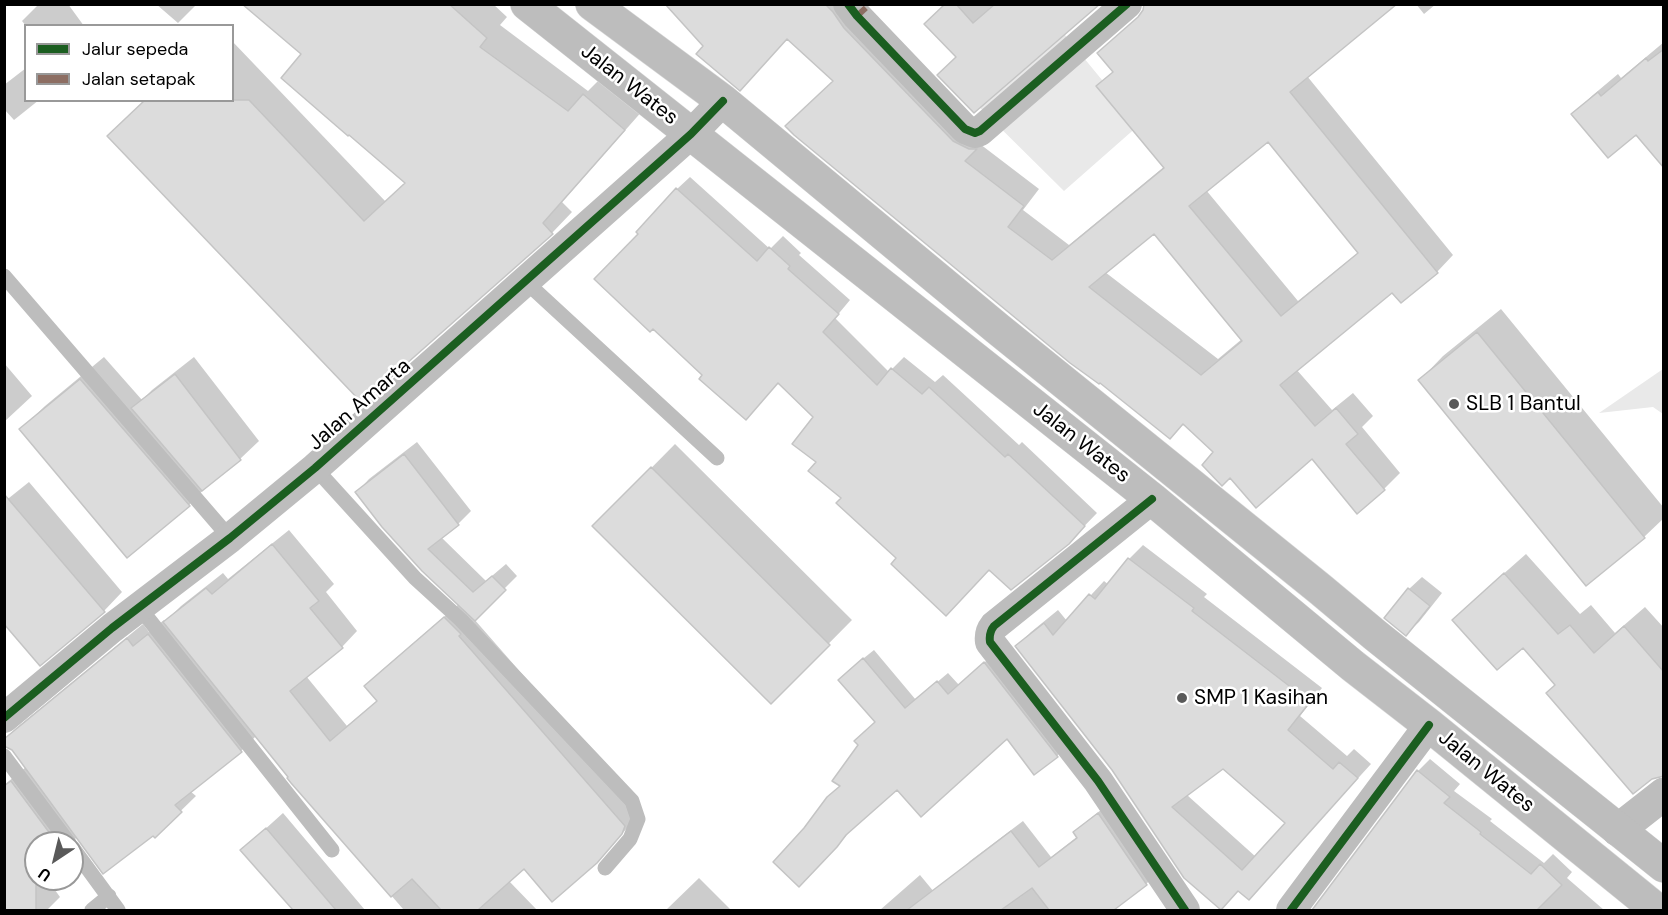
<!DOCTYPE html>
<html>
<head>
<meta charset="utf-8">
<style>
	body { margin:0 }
	#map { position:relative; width:1668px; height:915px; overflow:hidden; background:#fff; font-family:"DM Sans",sans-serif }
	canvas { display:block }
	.frame { position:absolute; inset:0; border:6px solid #000; pointer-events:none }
	.legend { position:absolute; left:24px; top:24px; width:210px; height:78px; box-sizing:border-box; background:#fff; border:2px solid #999; margin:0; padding:8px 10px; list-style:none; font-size:18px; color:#000 }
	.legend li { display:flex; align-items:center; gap:12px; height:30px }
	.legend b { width:30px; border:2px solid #999 }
	.north { position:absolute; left:24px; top:831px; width:60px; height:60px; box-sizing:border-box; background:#fff; border:2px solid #999; border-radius:50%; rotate:215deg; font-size:16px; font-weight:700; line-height:24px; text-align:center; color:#000 }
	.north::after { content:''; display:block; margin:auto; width:21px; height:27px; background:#595959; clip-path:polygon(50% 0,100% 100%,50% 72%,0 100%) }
</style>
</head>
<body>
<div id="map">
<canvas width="1668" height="915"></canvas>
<div class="frame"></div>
<ul class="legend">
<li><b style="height:8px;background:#1b5e20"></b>Jalur sepeda</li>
<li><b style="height:8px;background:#8d6e63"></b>Jalan setapak</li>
</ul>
<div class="north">U</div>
</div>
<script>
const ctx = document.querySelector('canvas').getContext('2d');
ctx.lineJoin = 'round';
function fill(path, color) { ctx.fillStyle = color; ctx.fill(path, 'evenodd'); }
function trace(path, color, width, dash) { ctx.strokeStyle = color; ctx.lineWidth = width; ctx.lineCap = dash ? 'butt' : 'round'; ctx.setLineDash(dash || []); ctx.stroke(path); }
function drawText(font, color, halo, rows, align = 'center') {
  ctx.font = font + ' "DM Sans",sans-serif'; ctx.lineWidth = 5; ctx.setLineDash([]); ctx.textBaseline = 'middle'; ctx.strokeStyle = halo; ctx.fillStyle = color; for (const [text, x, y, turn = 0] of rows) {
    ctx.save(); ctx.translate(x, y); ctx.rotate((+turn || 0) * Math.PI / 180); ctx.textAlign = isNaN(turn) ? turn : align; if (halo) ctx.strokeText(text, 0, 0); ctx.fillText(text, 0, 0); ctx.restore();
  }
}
const green = new Path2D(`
	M1056,24L1139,125L1064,191L969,97Z
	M1663,369V414L1653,407L1599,413Z`);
const shadow = new Path2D(`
	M39,4H68L84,26H26L22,21Z
	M156,4H197L178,23Z
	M244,4H493L507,17L500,25L588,91L605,74L644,109L562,202L572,212L552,233L362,401L232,100V41L386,202L406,182L349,133L303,54Z
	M667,4H856L980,144L1039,189L1023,210L1069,245L1165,166L1098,86L1114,71L1099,53L1144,12L1307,76L1453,255L1437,272L1401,301L1393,291L1296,369L1332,410L1353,393L1373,416L1362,427L1400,473L1384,489L1312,457L1215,452L1184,423L835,81L788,38L705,46ZM1268,140L1359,252L1298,301L1206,190ZM1154,232L1242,339L1218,359L1105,272Z
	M946,4H1098L957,57Z
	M1416,4H1436L1424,14Z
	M1664,42V166L1636,133L1573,114L1593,95L1618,74L1621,78Z
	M26,68V100H39L14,120L4,109V85Z
	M690,177L770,249L783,236L801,253L799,255L850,300L835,318L889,372L904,357L935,382L943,375L1019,445L1022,442L1097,513L1068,543L989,568L898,558L843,497L815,417L779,382L704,375L640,234L677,189Z
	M1501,309L1664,508V518L1644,537L1420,380L1443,356Z
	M104,357L142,400L152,390L194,357L259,441L240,459L212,481L189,505L21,429L45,406Z
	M4,363L32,396L4,422Z
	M417,442L471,511L458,524L441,537L486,581L506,564L517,576L474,619L640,809L637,816L613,845L596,862L497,834L480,851L537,910H400L403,909L293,782L256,736L241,751L190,791L196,796L155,836H78L71,843H36V879H47L60,897L47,910H4V785L26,767L4,740L16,728L143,624L149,632L164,620L165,622L181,606L223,573L228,579L289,530L334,584L326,592L357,631L342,647L306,676L347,726L378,700L366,686L382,670L459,604L357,492L369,479Z
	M675,444L852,620L771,702L594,526Z
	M29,482L122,592L104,611L4,502Z
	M1143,545L1207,594L1204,597L1322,688L1300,716L1347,756L1354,749L1371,764L1249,898L1113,770L1017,646L1031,632L1058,610L1067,621L1104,581L1109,585L1129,559ZM1223,767L1287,822L1256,857L1187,795Z
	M1526,554L1580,614L1591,605L1615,633L1645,607L1664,628V774L1557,685L1523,645L1454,620L1475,599Z
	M1422,577L1442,593L1419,622L1406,634L1409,589Z
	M874,650L916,700L948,673L959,685L994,654L1066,746L1057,756L1007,737L898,787L853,827L846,836L799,885L842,785L876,722L849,670Z
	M1430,759L1460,784L1454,791L1492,819L1490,821L1544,863L1553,854L1572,872L1567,878L1604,910H1481L1477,907L1474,910H1314L1418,771Z
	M1111,802L1158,873L1146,884L1112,910H1005L1002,908L998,910H994L982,894L959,873L970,861L1023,821L1051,857L1078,836L1075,832L1087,821Z
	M283,813L365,910H295L242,850Z
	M920,875L944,904L937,910H880Z
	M699,878L731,910H666Z`);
const building = new Path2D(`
	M242,4H449L487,38L480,47L568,111L583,94L625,130L543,223L553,234L362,403L107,136L145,100H249L364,221L405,183L349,135L348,136L281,78L301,54Z
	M665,4H825L833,12L844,28L953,141L969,149H977L965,161L1024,206L1008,227L1052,260L1164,168L1096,86L1113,72L1097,53L1138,17L1143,10L1144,4H1397L1290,92L1438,273L1401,303L1392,293L1280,385L1315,426L1336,408L1358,434L1346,444L1385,490L1357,514L1312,459L1256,508L1230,478L1222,486L1202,465L1213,452L1183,424L1170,439L1100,383L1099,384L1070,363L794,135L785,126L833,81L787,39L740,91L696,54L703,46ZM1268,142L1358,253L1281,316L1189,206ZM1154,234L1242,341L1201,375L1089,287Z
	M945,4H956L973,23L995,4H1100L974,113L937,75L956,57L924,24Z
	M1664,49V168L1636,135L1608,158L1571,114L1598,92L1601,96L1646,58L1648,61Z
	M676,188L757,261L769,247L790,266L788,269L839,314L823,332L877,385L891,368L922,394L929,387L1005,457L1008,454L1085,526L1069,544L1011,590L989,570L946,616L891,564L896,558L836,503L841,498L808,471L816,462L792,444L813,417L778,383L746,420L699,379L702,375L653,329L650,332L594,279L638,234L636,232Z
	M1477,332L1645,538L1586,586L1418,380Z
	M175,374L241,460L202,491L131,408Z
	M80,379L190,506L127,558L19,429Z
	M404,454L459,525L428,549L473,592L492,576L506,590L475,621L422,571L382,527L355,492Z
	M651,467L830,645L771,704L592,526Z
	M4,494L105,612L40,666L4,624Z
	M272,544L319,601L310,608L343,648L290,691L330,741L377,701L364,686L444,617L461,634L459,636L625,826L622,834L597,863L552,902L524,869L478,910H441L412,879L391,897L291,783L287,778L288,777L163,622L206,588L212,594Z
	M1128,558L1194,608L1192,611L1310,702L1288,730L1333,769L1339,762L1358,778L1249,900L1238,891L1221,910L1184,878L1112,770L1015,646L1044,623L1053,635L1089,594L1095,599ZM1223,769L1285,823L1242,870L1172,807Z
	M1504,573L1558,634L1570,625L1594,653L1624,626L1664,672V776L1652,779L1633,794L1546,693L1555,685L1523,648L1497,670L1452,620Z
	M1408,588L1430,606L1406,636L1384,618Z
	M148,634L242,752L175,805L182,812L155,838L153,836L103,874L12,750L4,746V739L127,638L133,646Z
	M863,658L905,708L937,681L948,694L984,662L1058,757L1034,775L1007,739L921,817L897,790L846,835L837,847L799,887L773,862L804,828L827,797L840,786L832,781L858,745L854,741L875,722L838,680Z
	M1417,770L1450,797L1444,803L1481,832L1480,834L1531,874L1540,864L1562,885L1537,910H1312Z
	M11,781L57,843H36V910H4V786Z
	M1098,813L1147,885L1114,910H1049L1032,888L1001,910H907L1011,831L1039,867L1077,838L1073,832Z
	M266,828L336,910H293L240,850Z`);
const service = new Path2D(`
	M4,276L230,538
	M526,282L717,458
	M315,468L415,578L461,620L632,801L638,819L630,839L605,868
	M139,607L332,850
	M4,756L69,843
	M72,847L118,910
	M92,910L109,896`);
const minor = new Path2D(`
	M848,4L857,16L965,129L975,133L980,131L1127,4
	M1152,499L994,626C990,631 989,635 990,642L1098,781L1185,910
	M4,718L112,628L230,538L315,468L691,134L723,101
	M1291,910L1429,725`);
const tertiary = new Path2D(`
	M1618,830L1664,794`);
const primary = new Path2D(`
	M527,4L1152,499L1353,666L1429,725L1657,910
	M592,4L723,101L998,329L1320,589L1375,635L1664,866`);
const quiet = new Path2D(`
	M857,16L870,4`);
const cycleway = new Path2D(`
	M848,4L857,16L965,129L975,133L980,131L1127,4
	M1152,499L994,626C990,631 989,635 990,642L1098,781L1185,910
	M4,718L112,628L230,538L315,468L691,134L723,101
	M1291,910L1429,725`);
const markers = [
	[1454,404,6,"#595959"],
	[1182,698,6,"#595959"]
];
const streetNames = [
	["Jalan Wates",629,85,38],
	["Jalan Amarta",360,405,-41],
	["Jalan Wates",1081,443,38],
	["Jalan Wates",1486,772,39]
];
const poiNames = [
	["SLB 1 Bantul",1466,404],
	["SMP 1 Kasihan",1194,698]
];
fill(green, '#e9e9e9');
fill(shadow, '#0003');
fill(building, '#dcdcdc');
trace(building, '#c4c4c4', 1.5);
trace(primary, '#dbdbdb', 34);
trace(service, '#bdbdbd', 15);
trace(minor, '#bdbdbd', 30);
trace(tertiary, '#bdbdbd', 33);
trace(primary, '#bdbdbd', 33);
trace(quiet, '#8d6e63', 6, [12, 6]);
trace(cycleway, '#1b5e20', 8);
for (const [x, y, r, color] of markers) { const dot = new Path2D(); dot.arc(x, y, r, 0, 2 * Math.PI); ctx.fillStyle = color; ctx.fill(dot); trace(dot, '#fff', 2); }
drawText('21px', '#000', '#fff', streetNames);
drawText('21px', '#000', '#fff', poiNames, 'left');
</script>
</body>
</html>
